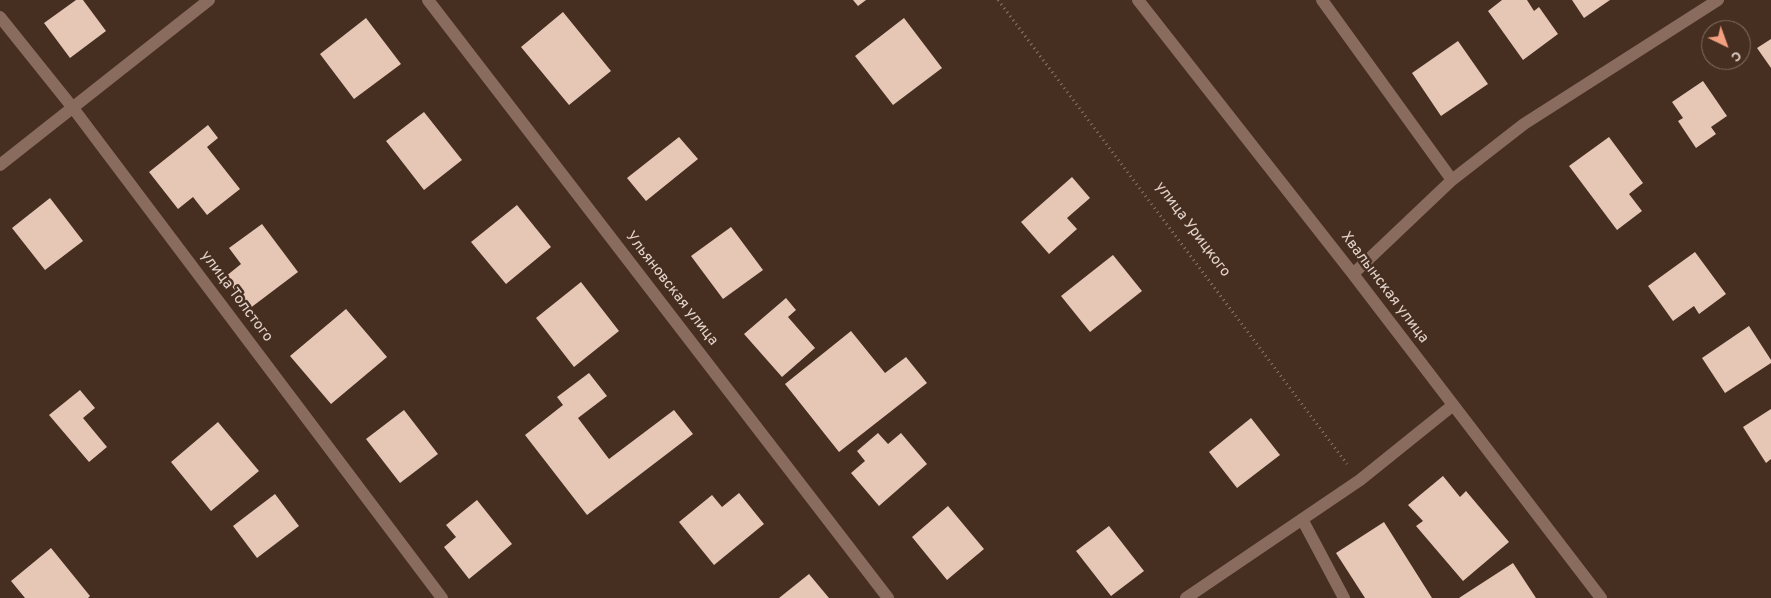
<!DOCTYPE html>
<html>
<head>
<meta charset="utf-8">
<style>
	body { margin:0 }
	#map { position:relative; width:1771px; height:598px; overflow:hidden; background:#462e20; font-family:Overpass,sans-serif }
	canvas { display:block }
	.north { position:absolute; left:1701px; top:20px; width:50px; height:50px; box-sizing:border-box; background:#462e20; border:1px solid #857064; border-radius:50%; rotate:138deg; font-size:14px; font-weight:700; line-height:20px; text-align:center; color:#e3d3cb }
	.north::after { content:''; display:block; margin:auto; width:18px; height:22px; background:#f2a07f; clip-path:polygon(50% 0,100% 100%,50% 72%,0 100%) }
</style>
</head>
<body>
<div id="map">
<canvas width="1771" height="598"></canvas>
<div class="north">С</div>
</div>
<script>
const ctx = document.querySelector('canvas').getContext('2d');
ctx.lineJoin = 'round';
function fill(path, color) { ctx.fillStyle = color; ctx.fill(path, 'evenodd'); }
function trace(path, color, width, dash) { ctx.strokeStyle = color; ctx.lineWidth = width; ctx.lineCap = dash ? 'butt' : 'round'; ctx.setLineDash(dash || []); ctx.stroke(path); }
function drawText(font, color, halo, rows, align = 'center') {
  ctx.font = font + ' Overpass,sans-serif'; ctx.lineWidth = 5; ctx.setLineDash([]); ctx.textBaseline = 'middle'; ctx.strokeStyle = halo; ctx.fillStyle = color; for (const [text, x, y, turn = 0] of rows) {
    ctx.save(); ctx.translate(x, y); ctx.rotate((+turn || 0) * Math.PI / 180); ctx.textAlign = isNaN(turn) ? turn : align; if (halo) ctx.strokeText(text, 0, 0); ctx.fillText(text, 0, 0); ctx.restore();
  }
}
const building = new Path2D(`
	M76,0H83L106,31L70,58L44,23Z
	M853,0H866L858,6Z
	M1502,0H1527L1534,11L1539,7L1558,34L1523,60L1488,11Z
	M1572,0H1610L1584,18Z
	M563,12L611,71L569,105L521,47Z
	M366,18L401,64L354,99L320,54Z
	M904,18L942,68L893,105L855,56Z
	M1771,39V68L1757,48Z
	M1458,41L1488,84L1441,116L1412,73Z
	M1703,81L1727,116L1711,127L1716,134L1696,148L1678,121L1683,118L1672,102Z
	M424,112L462,160L424,190L386,141Z
	M208,125L218,138L207,147L240,189L207,215L193,197L178,209L149,172Z
	M679,137L698,159L646,201L627,178Z
	M1609,137L1643,183L1629,194L1642,211L1617,230L1569,166Z
	M1072,177L1090,198L1067,218L1077,229L1049,254L1021,222Z
	M50,198L83,241L45,270L12,228Z
	M517,205L551,247L506,284L471,242Z
	M262,224L298,272L249,309L225,277L241,264L229,248Z
	M731,227L763,270L723,299L691,256Z
	M1695,252L1726,294L1699,314L1694,306L1673,321L1648,286Z
	M1113,255L1142,291L1090,332L1061,296Z
	M581,282L619,331L574,367L536,318Z
	M786,298L796,310L788,317L815,348L782,377L744,334Z
	M346,309L387,357L331,404L290,356Z
	M1749,326L1771,360V363L1725,393L1702,358Z
	M851,331L885,373L906,357L927,383L839,452L785,384Z
	M589,373L607,396L578,418L609,459L674,410L693,434L587,515L525,435L563,405L557,397Z
	M80,390L95,408L83,418L107,447L89,462L49,415Z
	M1771,409V459L1766,463L1743,427Z
	M404,410L438,454L400,483L366,439Z
	M1251,418L1280,455L1237,488L1209,452Z
	M218,422L259,471L211,511L171,462Z
	M878,433L888,444L901,433L927,464L879,506L851,473L865,461L857,451Z
	M1443,476L1460,497L1466,491L1509,542L1463,581L1416,526L1423,521L1408,505Z
	M739,493L764,524L714,565L679,522L712,495L722,507Z
	M275,494L299,526L257,558L233,526Z
	M477,500L512,544L469,579L444,547L456,537L446,525Z
	M948,506L984,549L947,580L912,537Z
	M1384,522L1432,598H1365L1336,553Z
	M1109,526L1144,571L1111,596L1076,551Z
	M51,548L90,596L88,598H25L11,581Z
	M1513,563L1536,598H1459Z
	M809,574L829,598H779Z`);
const path = new Path2D(`
	M998,0L1347,464`);
const minor = new Path2D(`
	M428,0L888,598
	M1138,0L1353,274L1601,598
	M1322,0L1452,180
	M0,17L73,108L442,598
	M0,165L209,0
	M1353,274L1452,180L1524,124L1718,0
	M1302,519L1344,598
	M1186,598L1360,480L1452,406`);
const streetNames = [
	["улица Урицкого",1192,230,53],
	["Хвалынская улица",1384,288,53],
	["Ульяновская улица",671,289,52],
	["улица Толстого",236,297,53]
];
fill(building, '#e6c7b6');
trace(path, '#8f7b6f', 3, [1, 4]);
trace(minor, '#896c5e', 12);
drawText('15px', '#e3d3cb', '#462e20', streetNames);
</script>
</body>
</html>
